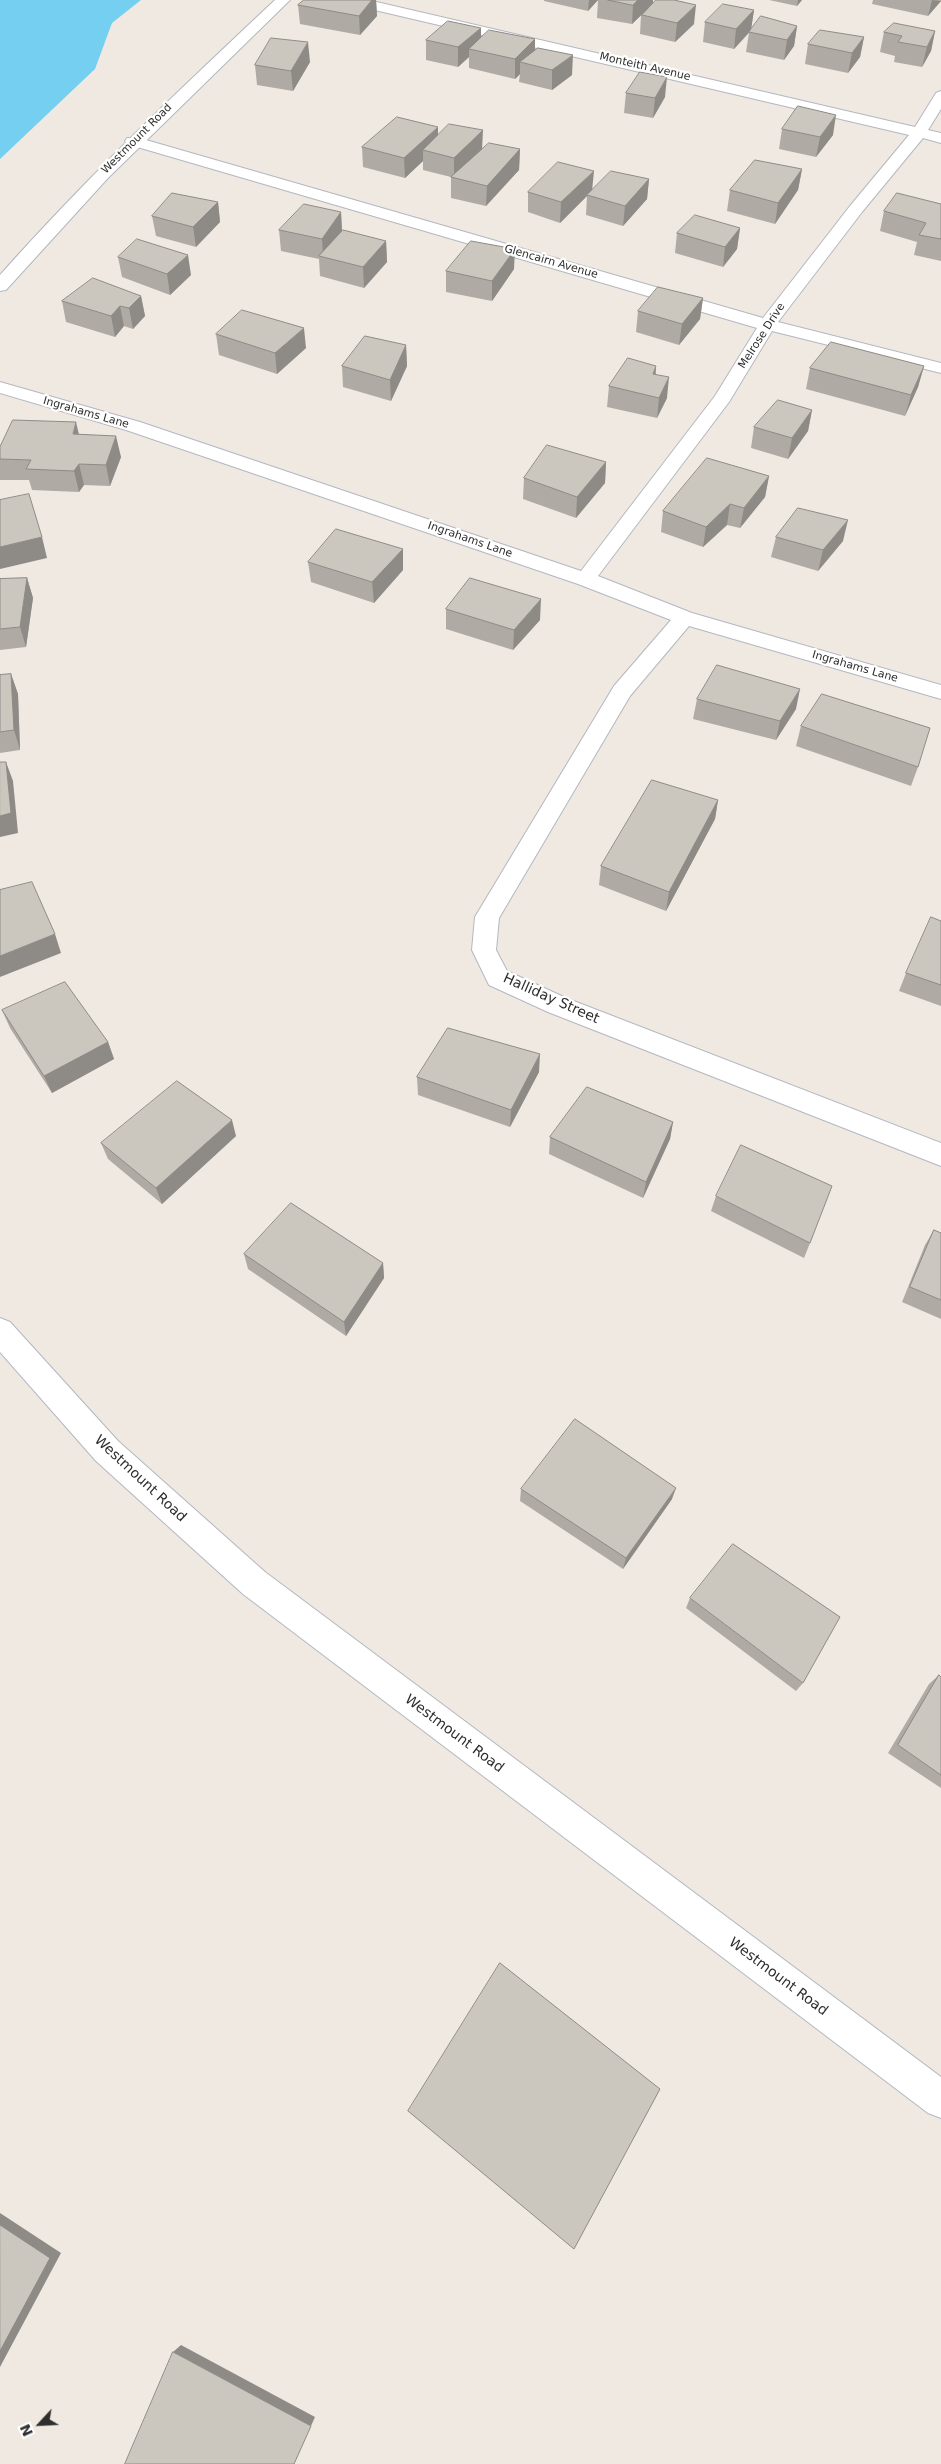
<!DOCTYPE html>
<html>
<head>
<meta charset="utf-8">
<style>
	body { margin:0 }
	#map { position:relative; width:941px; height:2464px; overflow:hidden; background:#efe9e1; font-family:"DejaVu Sans",sans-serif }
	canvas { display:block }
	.north { position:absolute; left:15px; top:2399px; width:50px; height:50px; -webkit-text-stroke:4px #fff; paint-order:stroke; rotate:245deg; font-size:14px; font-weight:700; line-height:20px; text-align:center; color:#2e2e2e }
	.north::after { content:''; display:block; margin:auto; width:18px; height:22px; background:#2e2e2e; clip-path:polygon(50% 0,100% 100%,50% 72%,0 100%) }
</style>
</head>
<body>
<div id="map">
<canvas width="941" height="2464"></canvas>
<div class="north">N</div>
</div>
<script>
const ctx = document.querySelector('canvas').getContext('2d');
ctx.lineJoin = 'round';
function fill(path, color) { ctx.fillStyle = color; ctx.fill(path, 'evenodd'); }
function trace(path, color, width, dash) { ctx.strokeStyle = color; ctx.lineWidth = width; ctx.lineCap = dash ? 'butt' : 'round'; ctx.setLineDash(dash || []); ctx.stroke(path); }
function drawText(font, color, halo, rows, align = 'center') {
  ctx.font = font + ' "DejaVu Sans",sans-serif'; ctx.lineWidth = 4.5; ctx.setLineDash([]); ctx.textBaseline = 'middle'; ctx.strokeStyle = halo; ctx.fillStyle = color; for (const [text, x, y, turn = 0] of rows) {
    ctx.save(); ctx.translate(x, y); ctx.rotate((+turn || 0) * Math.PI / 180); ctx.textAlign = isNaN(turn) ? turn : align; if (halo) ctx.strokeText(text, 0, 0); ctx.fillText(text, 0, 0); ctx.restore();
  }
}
const water = new Path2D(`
	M0,0H141L112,23L95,69L0,159Z`);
const minor = new Path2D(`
	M342,0H368L915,127L936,93L941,91V109L928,130L941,133V143L923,138L862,212L778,322L941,363V373L772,331L729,402L598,576L692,613L941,685V699L689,626L630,696L499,918L496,950L507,971L566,998L941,1143V1166L548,1012L489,985L472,950L475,917L614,686L671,620L578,584L126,430L0,393V382L140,422L581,571L715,396L757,328L127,144L125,141L127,138H139L763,318L850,206L909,135L349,4Z`);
const secondary = new Path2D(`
	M275,0H290L108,178L6,290L0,291V275C86,178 180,89 275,0Z
	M0,1318L10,1322L118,1441L265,1572L941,2077V2118L928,2113L243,1594L96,1461L0,1352Z`);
const wall = new Path2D(`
	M304,0H376L377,16L360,35L300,24L298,5Z
	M544,0H653V3L694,24L675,42L640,34L641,15L632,24L597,18L598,0L588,11L544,1Z
	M769,0H802L797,6Z
	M873,0H941V1L928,16L872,4Z
	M754,10L751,29L797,26L794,46L784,60L746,52L749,33L734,49L703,42L705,22Z
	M481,28V38L535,49L572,75L552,90L519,82L520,74L515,79L469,68V57L458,67L426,60V40Z
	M935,31L931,51L922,67L894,62L895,56L880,52L884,32Z
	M864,37L860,57L848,73L805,64L808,44Z
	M310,62L293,91L257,85L255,65Z
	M626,93L665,97L653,118L624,113Z
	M782,129L833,135L816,157L779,149Z
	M438,135L482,150L520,149L519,170L486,206L451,198V177L423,170V161L405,178L363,167L362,147Z
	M802,169L798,190L775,224L727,211L730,190Z
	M649,179L647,199L623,226L586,215L587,196L560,223L528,212V192L592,189Z
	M218,202L220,222L196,247L156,236L152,216Z
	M941,204V261L914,255L917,242L880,231L884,211Z
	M341,212L342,231L386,241L387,262L364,288L320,276L319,259L281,251L279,230Z
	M740,228L737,249L723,267L675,253L677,233Z
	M118,257L191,275L170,295L122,277Z
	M514,269L492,301L446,292V271Z
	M141,296L145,316L133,329L124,326L115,337L66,322L62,301Z
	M703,298L700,319L679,345L636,332L638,311Z
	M216,334L306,348L277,374L219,355Z
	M406,345L407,366L391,401L343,387L342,366Z
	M656,366V374L667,398L657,418L607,407L609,386Z
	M924,366L918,387L905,416L806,389L810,368Z
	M812,410L808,431L788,459L751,448L754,427Z
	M79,434L121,457L110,486L84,485L79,492L32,490L29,480H0V447Z
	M606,462L605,483L576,518L523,499L524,478Z
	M769,476L765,497L740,528L727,525L703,547L661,532L663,511Z
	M776,537L843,541L818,571L771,557Z
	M403,549V570L374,603L311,582L308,562Z
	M27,578L33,598L26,647L0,650V579Z
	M446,609L540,620L513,650L446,629Z
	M11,674L18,694L20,750L0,753V675Z
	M697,699L796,709L776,740L693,719Z
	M801,726L918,767L911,786L796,746Z
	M718,800L715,819L666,911L599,885L601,866Z
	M941,921V1006L899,991L906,973Z
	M2,1010L108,1042L114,1059L52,1093L10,1028Z
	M539,1072L510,1127L418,1095L417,1077Z
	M673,1122L670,1139L643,1198L549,1154L550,1137Z
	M236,1136L162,1204L108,1159L101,1143Z
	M716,1196L810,1243L804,1258L711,1211Z
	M934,1230L941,1233V1319L902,1302L925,1245Z
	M244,1254L383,1263L384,1278L346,1336L248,1269Z
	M521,1489L672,1499L623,1569L520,1501Z
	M690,1598L803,1683L796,1691L686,1608Z
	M939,1675L941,1677V1788L888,1753L929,1684Z`);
const shadedWall = new Path2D(`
	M372,0H376L377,16L360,35L359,16Z
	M589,0H598L588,11Z
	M638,0H653V4L632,24L633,5Z
	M798,0H802L797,6Z
	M932,0L941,1L928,16Z
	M696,5L694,24L675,42L677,23Z
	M754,10L751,30L734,49L736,29Z
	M797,26L794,46L784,60L787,40Z
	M481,28V47L469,49V57L458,67V47Z
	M935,31L931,51L922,67L927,47Z
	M864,37L860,57L848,73L852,53Z
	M535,39V59L520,62V74L515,79V59Z
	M308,42L310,62L293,91L291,71Z
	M573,55L572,75L552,90V70Z
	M667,77L665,97L653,118L655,98Z
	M836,115L833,135L816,157L820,137Z
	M438,127V147L423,150V161L405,178L404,158Z
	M483,130L482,150L454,178V158Z
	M520,149L519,170L486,206L487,186Z
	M802,169L798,190L775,224L778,203Z
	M594,171L592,191L587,195V196L560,223L561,202Z
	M649,179L647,199L623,226L625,206Z
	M218,202L220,222L196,247L193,227Z
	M341,212L342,232L323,257L322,239Z
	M740,228L737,249L723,267L725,247Z
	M386,241L387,262L364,288L363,267Z
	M515,249L514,269L492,301V281Z
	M188,255L191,275L170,295L167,274Z
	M141,296L145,316L133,329L129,308Z
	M703,298L700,319L679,345L682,324Z
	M120,306L124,326L115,337L111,316Z
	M304,328L306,348L277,374L275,353Z
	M406,345L407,366L391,401L390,380Z
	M656,366L654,386L653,374Z
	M924,366L918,387L905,416L911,395Z
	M669,377L667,398L657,418L659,398Z
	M812,410L808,431L788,459L792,438Z
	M76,422L81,443L73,434Z
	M116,436L121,457L110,486L106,465Z
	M606,462L605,483L576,518L577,497Z
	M79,464L84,485L79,492L74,471Z
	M769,476L765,497L740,528L744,508Z
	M730,504L727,525L703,547L706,527Z
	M848,520L843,541L818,571L823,550Z
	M42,537L47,558L0,569V547Z
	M403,549V570L374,603L372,582Z
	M27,578L33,598L26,647L20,627Z
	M541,599L540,620L513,650L514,630Z
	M11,674L18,694L20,750L14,730Z
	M800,689L796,709L776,740L780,721Z
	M6,762L13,781L18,833L0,837V816Z
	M718,800L715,819L666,911L669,892Z
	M55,934L61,953L0,977V956Z
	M108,1042L114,1059L52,1093L44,1076Z
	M540,1054L539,1072L510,1127L511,1110Z
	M232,1120L236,1136L162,1204L156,1188Z
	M673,1122L670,1139L643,1198L646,1182Z
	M383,1263L384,1278L346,1336L344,1322Z
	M676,1488L672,1499L623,1569L626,1558Z
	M0,2213L61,2253L0,2367Z
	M181,2345L315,2417L311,2426L173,2352Z`);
const building = new Path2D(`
	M304,0H372L359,16L298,5Z
	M608,0H638L633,5Z
	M656,0H674L696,5L677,23L642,15Z
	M723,4L754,10L736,29L705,22Z
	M761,16L797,26L787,40L749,32Z
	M448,21L481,28L458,47L426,40Z
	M894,23L935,31L927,47L898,42L902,36L884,32Z
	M489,30L535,39L515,59L469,49Z
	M820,30L864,37L852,53L808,44Z
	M271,38L308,42L291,71L255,65Z
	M538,48L573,55L552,70L520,62Z
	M640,72L667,77L655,98L626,93Z
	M798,106L836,115L820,137L782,129Z
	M397,117L438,127L404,158L362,147Z
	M449,124L483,130L454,158L423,150Z
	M489,143L520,149L487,186L451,177Z
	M755,160L802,169L778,203L730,190Z
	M558,162L594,171L561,202L528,192Z
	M611,171L649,179L625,206L587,195Z
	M172,193L218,202L193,227L152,216Z
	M897,193L941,204V239L919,235L926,223L884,211Z
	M304,204L341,212L322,239L279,230Z
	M695,215L740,228L725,247L677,233Z
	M343,230L386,241L363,267L319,256Z
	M137,239L188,255L167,274L118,257Z
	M471,241L515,249L492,281L446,271Z
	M93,278L141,296L129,308L120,306L111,316L62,301Z
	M658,287L703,298L682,324L638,311Z
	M242,310L304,328L275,353L216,334Z
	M365,336L406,345L390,380L342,366Z
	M831,342L924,366L911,395L810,368Z
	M628,358L656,366L653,374L669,377L659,398L609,386Z
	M778,400L812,410L792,438L754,427Z
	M13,420L76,422L73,434L116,436L106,465L79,464L74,471L26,469L31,460L0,459V447Z
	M547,445L606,462L577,497L524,478Z
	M707,458L769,476L744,508L730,504L706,527L663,511Z
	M29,494L42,537L0,547V500Z
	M798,508L848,520L823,550L776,537Z
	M336,529L403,549L372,582L308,562Z
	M27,578L20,627L0,629V579Z
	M470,578L541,599L514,630L446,609Z
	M717,665L800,689L780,721L697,699Z
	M11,674L14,730L0,732V675Z
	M822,694L930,728L918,767L801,726Z
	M0,762H6L11,813L0,816Z
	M652,780L718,800L669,892L601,866Z
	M32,882L55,934L0,956V890Z
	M931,917L941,921V985L906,973Z
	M65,982L108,1042L44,1076L2,1010Z
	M448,1028L540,1054L511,1110L417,1077Z
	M177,1081L232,1120L156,1188L101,1143Z
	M587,1087L673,1122L646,1182L550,1137Z
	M741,1145L832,1186L810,1243L716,1196Z
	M291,1203L383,1263L344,1322L244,1254Z
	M934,1230L941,1233V1300L910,1287Z
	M575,1419L676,1488L626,1558L521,1489Z
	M733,1544L840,1617L803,1683L690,1598Z
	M939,1675L941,1677V1775L898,1745Z
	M500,1963L660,2089L574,2249L408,2111Z
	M0,2225L50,2258L0,2351Z
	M173,2352L311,2426L294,2464H125Z`);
const farStreetnames = [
	["Monteith Avenue",645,67,13],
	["Westmount Road",137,139,-45],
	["Glencairn Avenue",551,262,16],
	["Melrose Drive",762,336,-57],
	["Ingrahams Lane",86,413,16],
	["Ingrahams Lane",470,540,19],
	["Ingrahams Lane",855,667,16]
];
const streetNames = [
	["Halliday Street",551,999,24],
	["Westmount Road",140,1479,43],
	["Westmount Road",454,1734,37],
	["Westmount Road",778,1977,37]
];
fill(water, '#75cff0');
trace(minor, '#b4b7c1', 2);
trace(secondary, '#b4b7c1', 2);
fill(minor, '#fff');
fill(secondary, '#fff');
fill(wall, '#afaba4');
fill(shadedWall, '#8e8b86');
fill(building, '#cbc7bf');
trace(building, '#8e8b86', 1);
drawText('11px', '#2e2e2e', '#fff', farStreetnames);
drawText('14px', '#2e2e2e', '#fff', streetNames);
</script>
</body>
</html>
